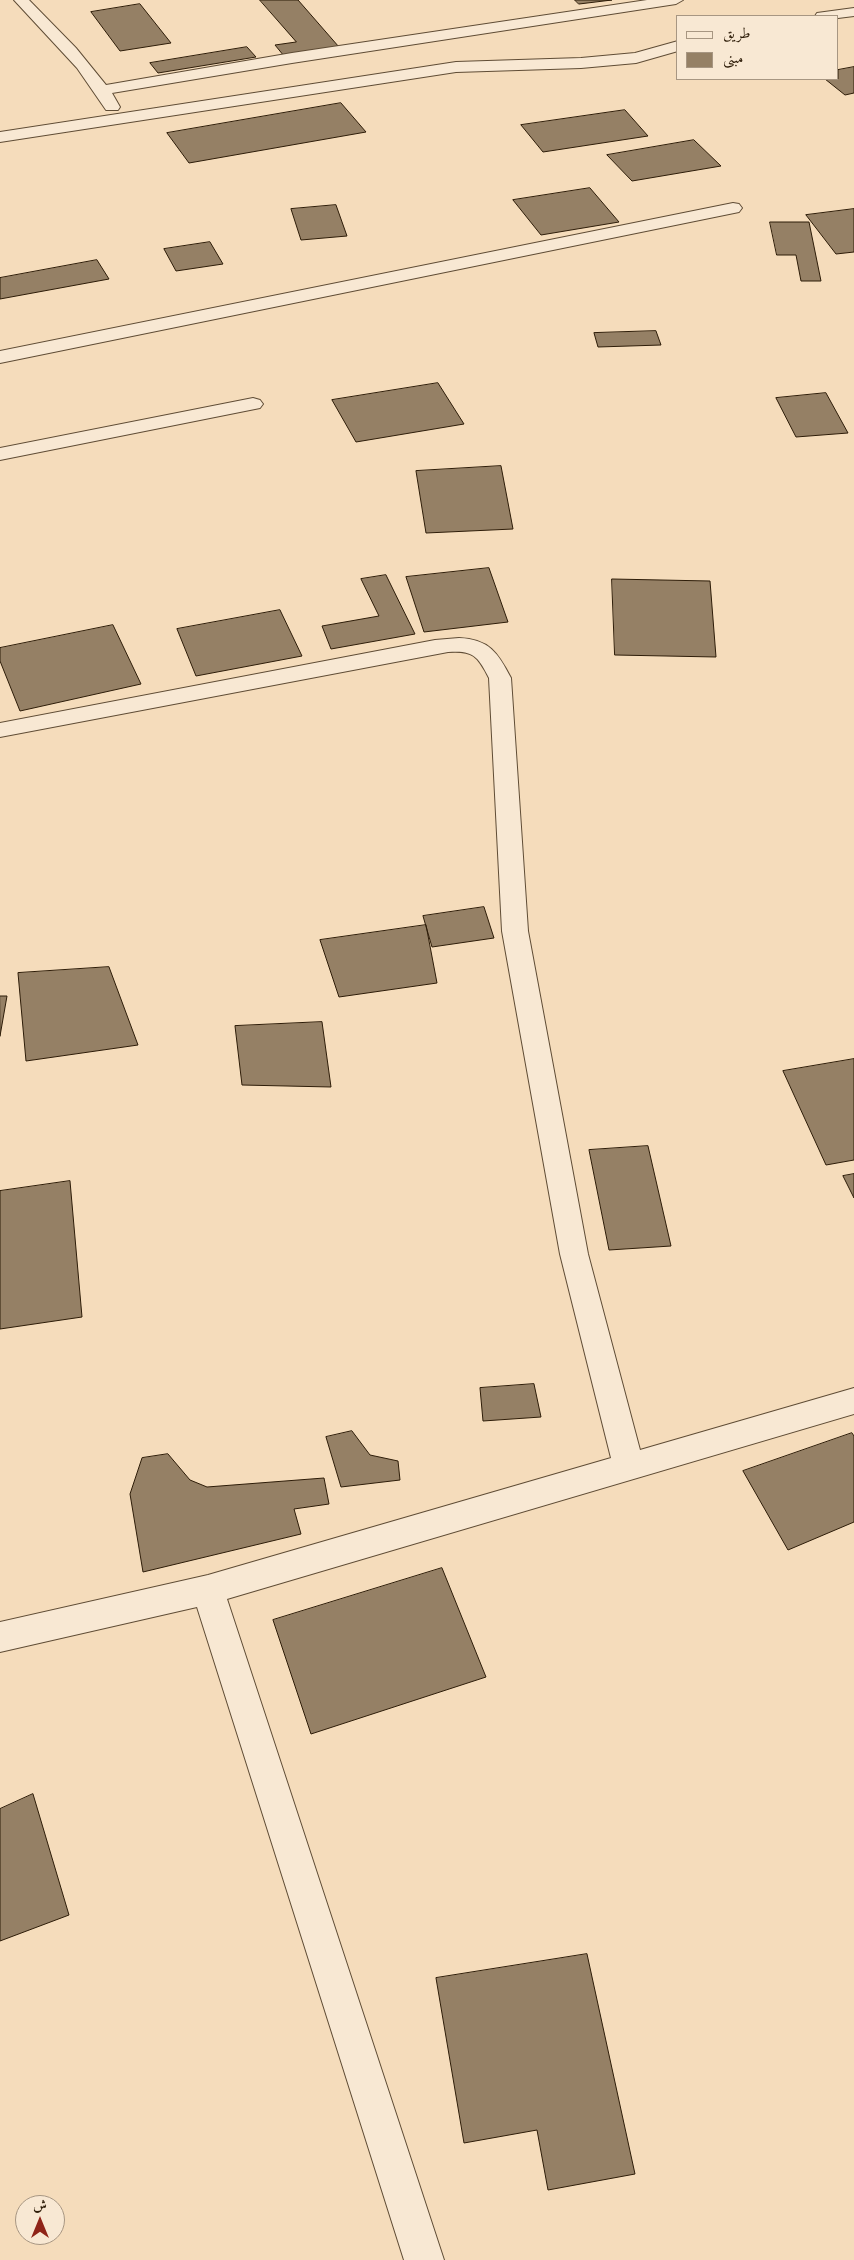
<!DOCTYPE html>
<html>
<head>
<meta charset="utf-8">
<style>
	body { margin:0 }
	#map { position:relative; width:854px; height:2260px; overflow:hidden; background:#f5dcbb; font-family:"IM FELL DW Pica",Amiri,serif }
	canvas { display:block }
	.legend { position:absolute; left:676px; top:15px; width:162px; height:65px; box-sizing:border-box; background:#f8e8d3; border:1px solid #a79682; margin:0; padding:6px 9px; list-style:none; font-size:15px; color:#2d1c08 }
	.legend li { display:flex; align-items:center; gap:10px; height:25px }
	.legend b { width:25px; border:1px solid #a79682 }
	.north { position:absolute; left:15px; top:2195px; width:50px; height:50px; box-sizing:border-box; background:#f8e8d3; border:1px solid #a79682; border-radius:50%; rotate:0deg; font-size:14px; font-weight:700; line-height:20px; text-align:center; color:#2d1c08 }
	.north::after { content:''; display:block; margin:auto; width:18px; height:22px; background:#8f2418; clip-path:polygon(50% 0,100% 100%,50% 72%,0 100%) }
</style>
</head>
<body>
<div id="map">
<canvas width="854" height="2260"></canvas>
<ul class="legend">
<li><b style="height:6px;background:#f8e8d3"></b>طريق</li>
<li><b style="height:14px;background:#958065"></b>مبنى</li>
</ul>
<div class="north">ش</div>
</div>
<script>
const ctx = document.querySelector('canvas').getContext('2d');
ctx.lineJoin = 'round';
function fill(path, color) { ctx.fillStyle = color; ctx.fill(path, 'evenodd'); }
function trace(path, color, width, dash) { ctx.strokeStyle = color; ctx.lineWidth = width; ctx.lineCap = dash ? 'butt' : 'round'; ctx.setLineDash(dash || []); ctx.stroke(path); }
const building = new Path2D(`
	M260,0H298L339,47L284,56L275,45L296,42Z
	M575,0H612L579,4Z
	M140,4L171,43L120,51L91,12Z
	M247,47L256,57L158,73L150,63Z
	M854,67V93L845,95L825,79H838V70Z
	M341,103L366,132L189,163L167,133Z
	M625,110L648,136L543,152L521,125Z
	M694,140L721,166L632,181L607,155Z
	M590,188L619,222L541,235L513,200Z
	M336,205L347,236L301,240L291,209Z
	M854,209V252L836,254L806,215Z
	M770,222H809L821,281H801L796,255H777Z
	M210,242L223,264L176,271L164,249Z
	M97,260L109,279L0,299V278Z
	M656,331L661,345L598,347L594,333Z
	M438,383L464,424L356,442L332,400Z
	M826,393L848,433L796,437L776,398Z
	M501,466L513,529L426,533L416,471Z
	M489,568L508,622L424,632L406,577Z
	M386,575L415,634L331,649L322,626L379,616L361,579Z
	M612,579L710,581L716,657L615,655Z
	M280,610L302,656L196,676L177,629Z
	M113,625L141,684L20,711L0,661V648Z
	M484,907L494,938L432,947L423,916Z
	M426,925L437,983L339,997L320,940Z
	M109,967L138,1045L26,1061L18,973Z
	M0,996H7L0,1036Z
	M322,1022L331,1087L242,1085L235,1026Z
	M854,1059V1160L826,1165L783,1071Z
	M648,1146L671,1246L609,1250L589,1150Z
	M854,1174V1198L843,1176Z
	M70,1181L82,1317L0,1329V1191Z
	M534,1384L541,1417L483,1421L480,1388Z
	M352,1431L370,1455L398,1461L400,1480L341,1487L326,1437Z
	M852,1433L854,1436V1522L788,1550L743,1471Z
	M168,1454L190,1480L207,1487L324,1478L329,1504L294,1509L301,1534L143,1572L130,1494L142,1458Z
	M442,1568L486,1677L311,1734L273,1620Z
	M33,1794L69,1915L0,1941V1809Z
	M587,1954L635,2174L548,2190L537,2130L464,2143L436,1978Z`);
const service = new Path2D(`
	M253,398L260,400L263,404L260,408L0,460V448Z`);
const minor = new Path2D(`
	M14,0H29L76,48L106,85L292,53L647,0H683L676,4L292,63L112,93L120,107L118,110H106L77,68Z
	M854,8V16L838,18V16H815L817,13Z
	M678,41V51L636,63L581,68L456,72L0,142V132L456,62L581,58L635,53Z
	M733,203L739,204L742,208L739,212L0,363V351Z
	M459,638C489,639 498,653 511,678L528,931L588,1254L640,1450L854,1388V1414L227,1599L444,2260H404L197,1607L0,1652V1622L208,1575L611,1458L560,1254L502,931L489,678C478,656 473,650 448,652L0,737V723L435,640Z`);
fill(building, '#958065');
trace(building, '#2d1c08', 1);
trace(service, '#5f4c35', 2);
trace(minor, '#5f4c35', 2);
fill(service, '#f8e8d3');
fill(minor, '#f8e8d3');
</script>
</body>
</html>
